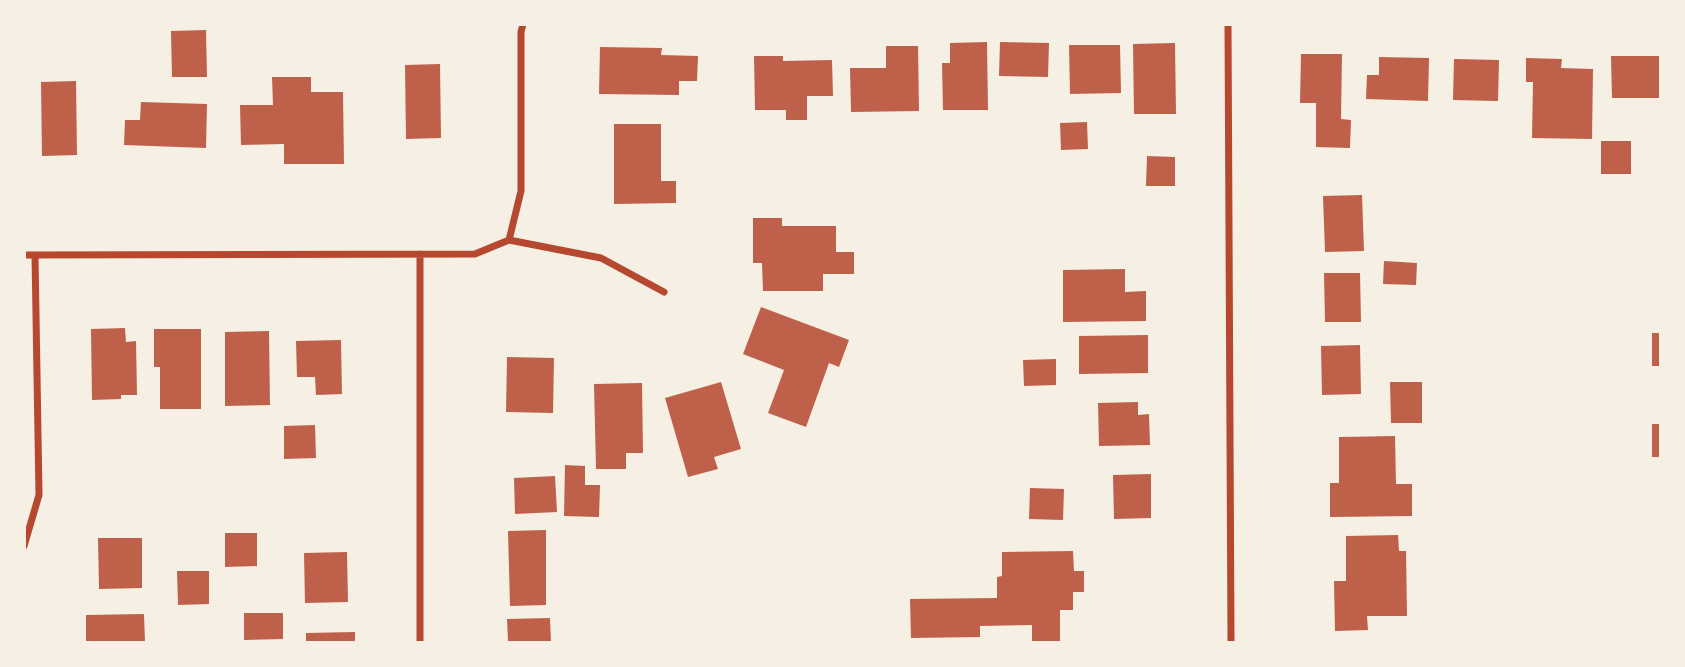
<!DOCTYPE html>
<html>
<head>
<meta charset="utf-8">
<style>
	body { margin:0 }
	#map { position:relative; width:1685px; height:667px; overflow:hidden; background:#f6efe4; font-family:Inter,sans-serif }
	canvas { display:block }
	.frame { position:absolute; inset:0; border:26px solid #f6efe4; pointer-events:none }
</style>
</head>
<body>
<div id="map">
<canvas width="1685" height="667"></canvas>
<div class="frame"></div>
</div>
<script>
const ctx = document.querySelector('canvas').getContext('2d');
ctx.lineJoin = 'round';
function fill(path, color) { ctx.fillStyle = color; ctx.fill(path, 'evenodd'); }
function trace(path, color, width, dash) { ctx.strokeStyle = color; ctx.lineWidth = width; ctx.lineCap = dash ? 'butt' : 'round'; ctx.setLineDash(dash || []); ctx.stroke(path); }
const building = new Path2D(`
	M206,30L207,77H172L171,31Z
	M987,42L988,110H943L942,63H950V43Z
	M1000,42L1049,43L1048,77L999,76Z
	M1175,43L1176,114H1134L1133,44Z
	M1069,45H1120L1121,93L1070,94Z
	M886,46H918L919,111L851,112L850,68H886Z
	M600,47L662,48L661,55L698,56L697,81H679V95L599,94Z
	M1301,54H1342L1341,119L1351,120L1350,148L1316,147V103H1300Z
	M754,56H783V61L832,60L833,96H807V120H786V110H755Z
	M1611,56H1660V98H1612Z
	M1379,57L1429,58L1428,101L1366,99L1367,75H1379Z
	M1526,58L1562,59L1561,68L1593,69L1592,139L1532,138L1533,82H1526Z
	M1454,59L1499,60L1498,101L1453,100Z
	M440,64L441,138L406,139L405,65Z
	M272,77H311V92H343L344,164H284V144L241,145L240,105H273Z
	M76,81L77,155L42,156L41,82Z
	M141,102L207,104L206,148L124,145L125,120H140Z
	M1087,122L1088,149L1061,150L1060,123Z
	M614,124H661V181H676V203L614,204Z
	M1601,141H1631V174H1601Z
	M1147,156L1175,157V186H1146Z
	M1362,195L1364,251L1325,252L1323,196Z
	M753,218H782V226H836V252H854V274H823V291H763L762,263H753Z
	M1384,261L1417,263L1416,285L1383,284Z
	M1125,269V292L1146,291V321L1063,322V270Z
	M1324,273H1360L1361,322H1325Z
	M761,307L849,340L839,367L829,363L806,427L768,413L784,370L743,354Z
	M125,328L126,342L136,341L137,395H121V399L92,400L91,329Z
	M154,329H201V409H160V367H154Z
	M269,331L270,405L225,406V332Z
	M1652,333H1660V366H1652Z
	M1148,335V373L1079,374V336Z
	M341,340L342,394L316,395L315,377H297L296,341Z
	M1360,345L1361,394L1322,395L1321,346Z
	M507,357L554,358L553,413L506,412Z
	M1056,359V385L1024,386L1023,360Z
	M721,382L741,449L714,457L718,469L688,477L665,398Z
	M1390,382H1422V423H1391Z
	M642,383L643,453H626V469H596L594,384Z
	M1138,402V415L1149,414L1150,445L1099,446L1098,403Z
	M1652,424H1660V457H1652Z
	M315,425L316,458L284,459V426Z
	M1395,436L1396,484H1412V516L1330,517V483H1339V437Z
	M565,465L585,466V485H600L599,517L564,516Z
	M1151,474V518L1114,519L1113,475Z
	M555,476L557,512L515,514L514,478Z
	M1030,488L1064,489L1063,520L1029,519Z
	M546,530V605L510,606L508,531Z
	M225,533H257V566L225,567Z
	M1398,535L1399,551H1406L1407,616H1367L1368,630L1335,631L1334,581H1346V536Z
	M98,538H142V588L99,589Z
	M1073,551L1074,571H1084V592H1073V610H1060V642H1032V625L980,626V637L911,638L910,599L997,598V577L1002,576V552Z
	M347,552L348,602L305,603L304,553Z
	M177,571H209V604L178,605Z
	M244,613H283V639L244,640Z
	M144,614L145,642H86V615Z
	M550,618L551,642H508L507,619Z
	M355,632V642H306V633Z`);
const minor = new Path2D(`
	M1228,24L1231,642
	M509,240L521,191V32L523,24
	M509,240L601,258L664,292
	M420,254V642
	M24,255L475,254L509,240
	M24,546L39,495L35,255`);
fill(building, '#bf614a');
trace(minor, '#b5482f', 7);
</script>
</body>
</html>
